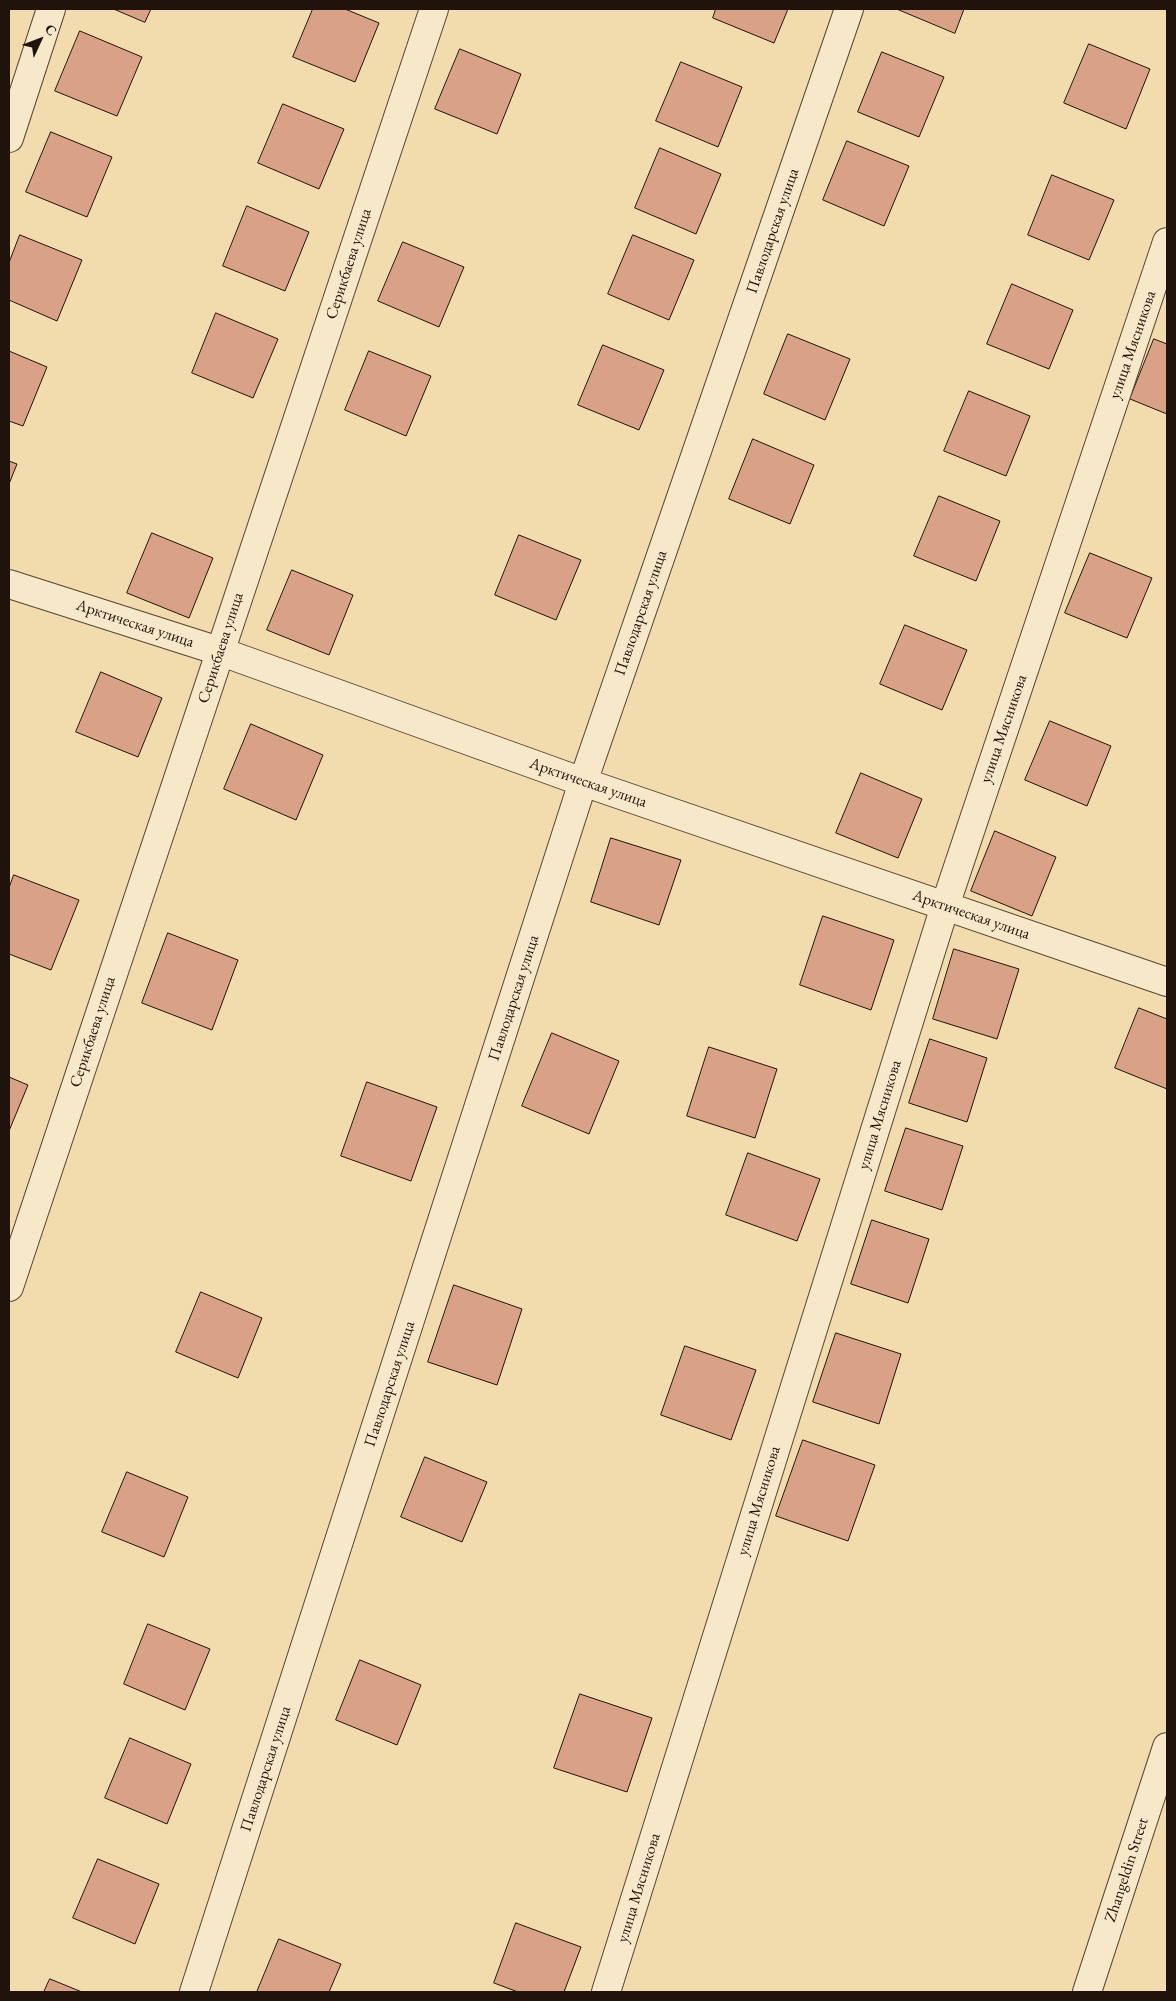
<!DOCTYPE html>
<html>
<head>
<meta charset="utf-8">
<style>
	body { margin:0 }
	#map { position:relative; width:1176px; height:2001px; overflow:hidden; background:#f2dcad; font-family:"EB Garamond",serif }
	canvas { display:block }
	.frame { position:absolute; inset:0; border:10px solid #20130c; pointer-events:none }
	.north { position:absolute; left:15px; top:15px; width:50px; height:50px; -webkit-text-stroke:4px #f7e8ca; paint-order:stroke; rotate:47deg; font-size:14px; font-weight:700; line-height:20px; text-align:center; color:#20130c }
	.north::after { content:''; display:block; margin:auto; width:18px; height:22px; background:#20130c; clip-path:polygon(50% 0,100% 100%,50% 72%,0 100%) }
</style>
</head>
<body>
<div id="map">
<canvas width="1176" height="2001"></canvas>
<div class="frame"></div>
<div class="north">С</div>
</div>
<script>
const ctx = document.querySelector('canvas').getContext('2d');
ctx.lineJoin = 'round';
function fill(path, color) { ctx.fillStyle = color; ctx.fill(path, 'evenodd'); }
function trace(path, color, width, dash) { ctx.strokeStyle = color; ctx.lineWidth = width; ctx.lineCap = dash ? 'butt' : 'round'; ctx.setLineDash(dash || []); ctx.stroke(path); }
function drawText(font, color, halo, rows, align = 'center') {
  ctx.font = font + ' "EB Garamond",serif'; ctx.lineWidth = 4; ctx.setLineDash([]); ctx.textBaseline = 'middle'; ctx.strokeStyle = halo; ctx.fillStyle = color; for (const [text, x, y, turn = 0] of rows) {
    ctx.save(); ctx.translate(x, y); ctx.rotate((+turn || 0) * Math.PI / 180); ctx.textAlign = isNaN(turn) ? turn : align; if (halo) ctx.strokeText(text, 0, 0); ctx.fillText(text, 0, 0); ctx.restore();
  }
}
const building = new Path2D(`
	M114,9H151L145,22Z
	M313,9H345L379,23L355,82L293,57Z
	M716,9H788L774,43L713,18Z
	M897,9H964L955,33Z
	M80,31L142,57L117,116L55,91Z
	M1089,44L1150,69L1126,129L1064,103Z
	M460,49L521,74L497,134L435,109Z
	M882,52L944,77L919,137L858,112Z
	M681,62L742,87L718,147L656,121Z
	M283,104L344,129L319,189L258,163Z
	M51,132L112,157L87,217L26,192Z
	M847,141L909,166L884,226L823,200Z
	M660,148L721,174L696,234L635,208Z
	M1052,175L1114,200L1089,260L1028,235Z
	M247,206L309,232L285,291L223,266Z
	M20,235L82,260L57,321L9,300V263Z
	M633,235L694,260L669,320L608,294Z
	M403,242L464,267L439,327L378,301Z
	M1012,284L1073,310L1049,369L987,344Z
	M216,313L278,339L253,398L192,373Z
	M788,334L850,359L825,420L764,394Z
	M1154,339L1167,344V414L1130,399Z
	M603,345L664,370L639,430L578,405Z
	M9,351L47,367L23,426L9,421Z
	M369,351L431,376L406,436L345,410Z
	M969,391L1030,416L1006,476L944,451Z
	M753,439L814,465L790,524L729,499Z
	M9,461L17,464L9,484Z
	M939,496L1000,521L976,581L914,556Z
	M152,533L213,558L189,618L127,593Z
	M519,535L581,560L556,620L495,595Z
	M1090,553L1152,578L1127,638L1065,613Z
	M292,570L353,595L329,655L267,630Z
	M905,625L967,650L942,710L880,684Z
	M101,672L162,698L138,757L76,732Z
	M1050,721L1111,746L1087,806L1025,780Z
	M251,724L323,755L296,820L224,789Z
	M861,773L922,799L898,858L836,833Z
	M995,831L1056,857L1032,916L971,891Z
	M611,838L681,860L659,925L591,902Z
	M14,875L79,900L51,970L9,954V888Z
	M823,916L894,940L871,1010L800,985Z
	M168,933L238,960L212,1030L142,1003Z
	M954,949L1019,969L997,1039L933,1019Z
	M1139,1008L1167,1019V1089L1115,1068Z
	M552,1033L619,1061L589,1134L522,1106Z
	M930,1039L987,1058L967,1122L909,1103Z
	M709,1047L777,1069L755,1138L687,1116Z
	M9,1077L28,1085L9,1131Z
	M367,1082L437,1107L411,1181L341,1156Z
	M906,1128L963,1146L942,1210L885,1191Z
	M748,1153L820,1179L797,1241L726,1215Z
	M872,1220L929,1239L908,1303L851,1284Z
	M454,1285L522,1309L497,1385L428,1362Z
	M201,1292L262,1318L238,1378L176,1352Z
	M836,1333L901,1354L879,1424L813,1402Z
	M685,1346L756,1370L731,1440L661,1415Z
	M803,1440L875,1465L848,1541L776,1516Z
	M425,1457L487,1482L462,1542L401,1517Z
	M127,1472L188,1497L164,1557L102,1532Z
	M148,1624L210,1649L185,1710L124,1684Z
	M360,1660L421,1685L397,1745L336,1720Z
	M580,1694L652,1718L627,1792L554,1768Z
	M130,1738L191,1764L167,1824L105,1798Z
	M98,1859L159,1884L135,1944L73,1918Z
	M516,1923L581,1947L564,1992H518L494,1983Z
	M279,1939L341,1964L329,1992H257Z
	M50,1979L82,1992H44Z`);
const minor = new Path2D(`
	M9,138L51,9
	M9,584L219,651L583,782L1167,982
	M9,1287L434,9
	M194,1992L583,782L849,9
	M606,1992L945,906L1167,242
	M1087,1992L1167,1747`);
const streetNames = [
	["Павлодарская улица",773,231,-71],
	["Серикбаева улица",349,264,-72],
	["улица Мясникова",1133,345,-71],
	["Павлодарская улица",641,613,-71],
	["Арктическая улица",135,624,18],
	["Серикбаева улица",221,648,-72],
	["улица Мясникова",1004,729,-71],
	["Арктическая улица",588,783,19],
	["Арктическая улица",971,915,19],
	["Павлодарская улица",514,998,-72],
	["Серикбаева улица",93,1032,-72],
	["улица Мясникова",880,1115,-73],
	["Павлодарская улица",390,1384,-72],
	["улица Мясникова",759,1501,-73],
	["Павлодарская улица",266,1769,-72],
	["Zhangeldin Street",1127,1870,-72],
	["улица Мясникова",639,1888,-73]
];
fill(building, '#d9a287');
trace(building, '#20130c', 1);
trace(minor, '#544534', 30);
trace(minor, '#f7e8ca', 28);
drawText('16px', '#20130c', '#f7e8ca', streetNames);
</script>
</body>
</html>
